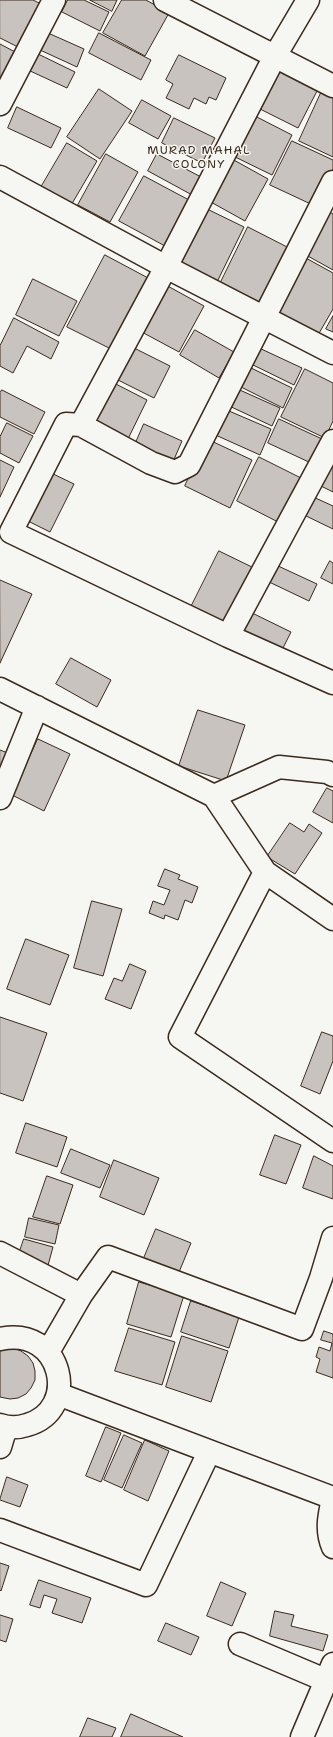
<!DOCTYPE html>
<html>
<head>
<meta charset="utf-8">
<style>
	body { margin:0 }
	canvas { display:block; background:#f6f6f2 }
</style>
</head>
<body>
<canvas width="333" height="1737"></canvas>
<script>
const ctx = document.querySelector('canvas').getContext('2d');
ctx.lineJoin = 'round';
function fill(path, color) { ctx.fillStyle = color; ctx.fill(path, 'evenodd'); }
function trace(path, color, width, dash) { ctx.strokeStyle = color; ctx.lineWidth = width; ctx.lineCap = dash ? 'butt' : 'round'; ctx.setLineDash(dash || []); ctx.stroke(path); }
function drawText(font, color, halo, rows, align = 'center') {
  ctx.font = font + ' "Shantell Sans",sans-serif'; ctx.lineWidth = 3; ctx.setLineDash([]); ctx.textBaseline = 'middle'; ctx.strokeStyle = halo; ctx.fillStyle = color; for (const [text, x, y, turn = 0] of rows) {
    ctx.save(); ctx.translate(x, y); ctx.rotate((+turn || 0) * Math.PI / 180); ctx.textAlign = isNaN(turn) ? turn : align; if (halo) ctx.strokeText(text, 0, 0); ctx.fillText(text, 0, 0); ctx.restore();
  }
}
const building = new Path2D(`
	M0,0H33L43,5L20,48L0,38Z
	M68,0H84L109,12L100,31L62,12Z
	M90,0H117L112,11Z
	M122,0H146L169,13L145,56L103,33Z
	M48,33L84,49L77,67L40,50Z
	M99,33L151,60L141,80L89,53Z
	M0,44L17,53L0,83Z
	M36,53L75,72L67,88L28,70Z
	M179,55L226,78L216,100L209,97L206,104L194,98L189,109L166,98L173,84L166,80Z
	M276,69L317,91L298,128L256,107Z
	M99,89L132,111L100,159L67,137Z
	M321,93L333,98V157L299,141Z
	M142,100L171,116L158,139L129,123Z
	M17,107L61,128L51,148L8,128Z
	M251,114L292,135L272,175L231,155Z
	M174,118L215,138L202,163L162,143Z
	M292,141L333,160V169L315,206L270,185Z
	M67,143L97,161L70,207L40,189Z
	M106,154L138,172L110,222L78,205Z
	M157,154L203,178L194,196L148,171Z
	M232,159L268,179L245,221L209,201Z
	M144,176L189,200L165,246L119,221Z
	M205,208L244,227L217,282L178,262Z
	M330,212L333,214V270L306,255Z
	M248,227L291,249L264,306L220,284Z
	M105,255L150,279L113,350L67,327Z
	M304,257L333,273V309L318,335L274,310Z
	M33,279L77,301L59,336L16,315Z
	M164,284L204,306L179,352L138,330Z
	M333,316V332L326,329Z
	M14,318L59,342L51,359L27,346L13,373L0,366V346Z
	M195,330L234,352L219,378L180,355Z
	M128,345L170,366L154,398L112,377Z
	M257,347L302,368L294,385L249,363Z
	M247,366L292,388L283,408L237,385Z
	M305,369L333,383V421L325,438L281,417Z
	M110,381L147,400L125,445L88,426Z
	M233,387L280,408L272,426L225,404Z
	M2,390L45,412L34,434L0,417V393Z
	M222,408L271,429L260,455L211,433Z
	M279,419L322,439L311,463L268,443Z
	M7,423L33,436L19,463L0,453V437Z
	M144,424L182,441L172,464L134,447Z
	M207,439L252,460L230,508L185,486Z
	M333,454V492L317,484Z
	M259,457L305,480L282,524L237,501Z
	M0,460L14,467L0,497Z
	M47,471L74,484L50,532L24,519Z
	M311,496L333,506V529L302,514Z
	M219,551L256,569L228,625L191,607Z
	M330,561L333,563V584L321,578Z
	M276,565L317,584L309,601L267,581Z
	M0,580L32,594L0,663Z
	M248,611L291,632L281,652L238,631Z
	M71,658L111,680L97,707L56,684Z
	M198,710L245,725L226,781L179,766Z
	M38,739L70,754L44,811L12,795Z
	M0,750L13,755L0,789Z
	M327,788L333,791V823L313,812Z
	M290,823L304,832L309,824L322,833L295,874L267,857Z
	M165,869L180,875L178,879L198,887L192,903L185,900L178,920L165,915L164,919L149,913L153,901L164,905L170,890L158,886Z
	M92,901L122,909L103,976L74,968Z
	M26,939L69,955L50,1005L7,989Z
	M130,964L146,971L131,1009L105,999L114,978L122,981Z
	M0,1017L47,1033L23,1101L0,1093Z
	M322,1032L333,1036V1061L320,1094L301,1086Z
	M26,1123L67,1137L57,1167L16,1153Z
	M275,1135L301,1145L286,1184L260,1175Z
	M71,1149L110,1165L100,1188L61,1173Z
	M314,1156L333,1166V1199L303,1188Z
	M114,1160L159,1178L144,1215L100,1197Z
	M47,1176L73,1185L60,1224L33,1217Z
	M29,1218L59,1225L55,1244L25,1237Z
	M156,1229L191,1243L177,1277L142,1263Z
	M24,1239L53,1247L47,1269L17,1260Z
	M139,1282L184,1295L171,1337L127,1324Z
	M191,1301L239,1317L229,1348L181,1332Z
	M129,1328L175,1342L162,1385L115,1371Z
	M324,1331L333,1334V1378L316,1372L320,1359L316,1357L319,1347L330,1351L332,1343L321,1340Z
	M182,1336L228,1351L211,1402L166,1387Z
	M13,1348L21,1351L28,1356L33,1363L35,1371V1380L31,1388L26,1394L18,1398L10,1399L0,1397V1350Z
	M106,1427L121,1433L101,1482L86,1476Z
	M124,1435L142,1443L122,1488L104,1480Z
	M145,1440L169,1451L148,1501L124,1490Z
	M7,1477L28,1485L20,1507L0,1500Z
	M0,1563L9,1566L1,1591L0,1590Z
	M39,1580L91,1598L82,1623L52,1613L57,1599L44,1595L40,1608L30,1605Z
	M221,1582L246,1593L232,1626L207,1616Z
	M275,1611L294,1615L291,1626L328,1635L323,1651L270,1636Z
	M0,1615L13,1619L6,1642L0,1640Z
	M166,1623L199,1637L191,1655L158,1641Z
	M131,1714L183,1737H121Z
	M88,1718L116,1728L112,1737H80Z`);
const minor = new Path2D(`
	M165,0L333,86
	M308,0L275,56L166,267L81,425L66,424L11,532L228,636L333,683
	M0,104L54,0
	M0,177L166,267L333,353
	M81,425L151,463L175,472L189,465L333,182
	M228,636L333,441
	M0,689L214,796L265,872L333,919
	M214,796L279,767L327,772L333,775
	M0,798L37,707
	M265,872L180,1037L333,1141
	M0,1253L81,1295
	M0,1339C63,1325 81,1410 27,1425C18,1428 9,1428 0,1425
	M48,1352L81,1295L108,1257L302,1329L321,1278L333,1238
	M58,1394L333,1498
	M0,1447L6,1427
	M333,1499C329,1516 326,1531 333,1547
	M0,1530L146,1585L209,1452
	M240,1644L325,1680
	M302,1737L333,1664`);
const neighbourhoodNames = [
	["MURAD MAHAL",199,151],
	["COLONY",199,165]
];
fill(building, '#c8c3be');
trace(building, '#3b2a1e', 1);
trace(minor, '#3b2a1e', 25);
trace(minor, '#f6f6f2', 22);
ctx.letterSpacing = '1px';
drawText('12px', '#3b2a1e', '#f6f6f2', neighbourhoodNames);
ctx.letterSpacing = '0px';
</script>
</body>
</html>
